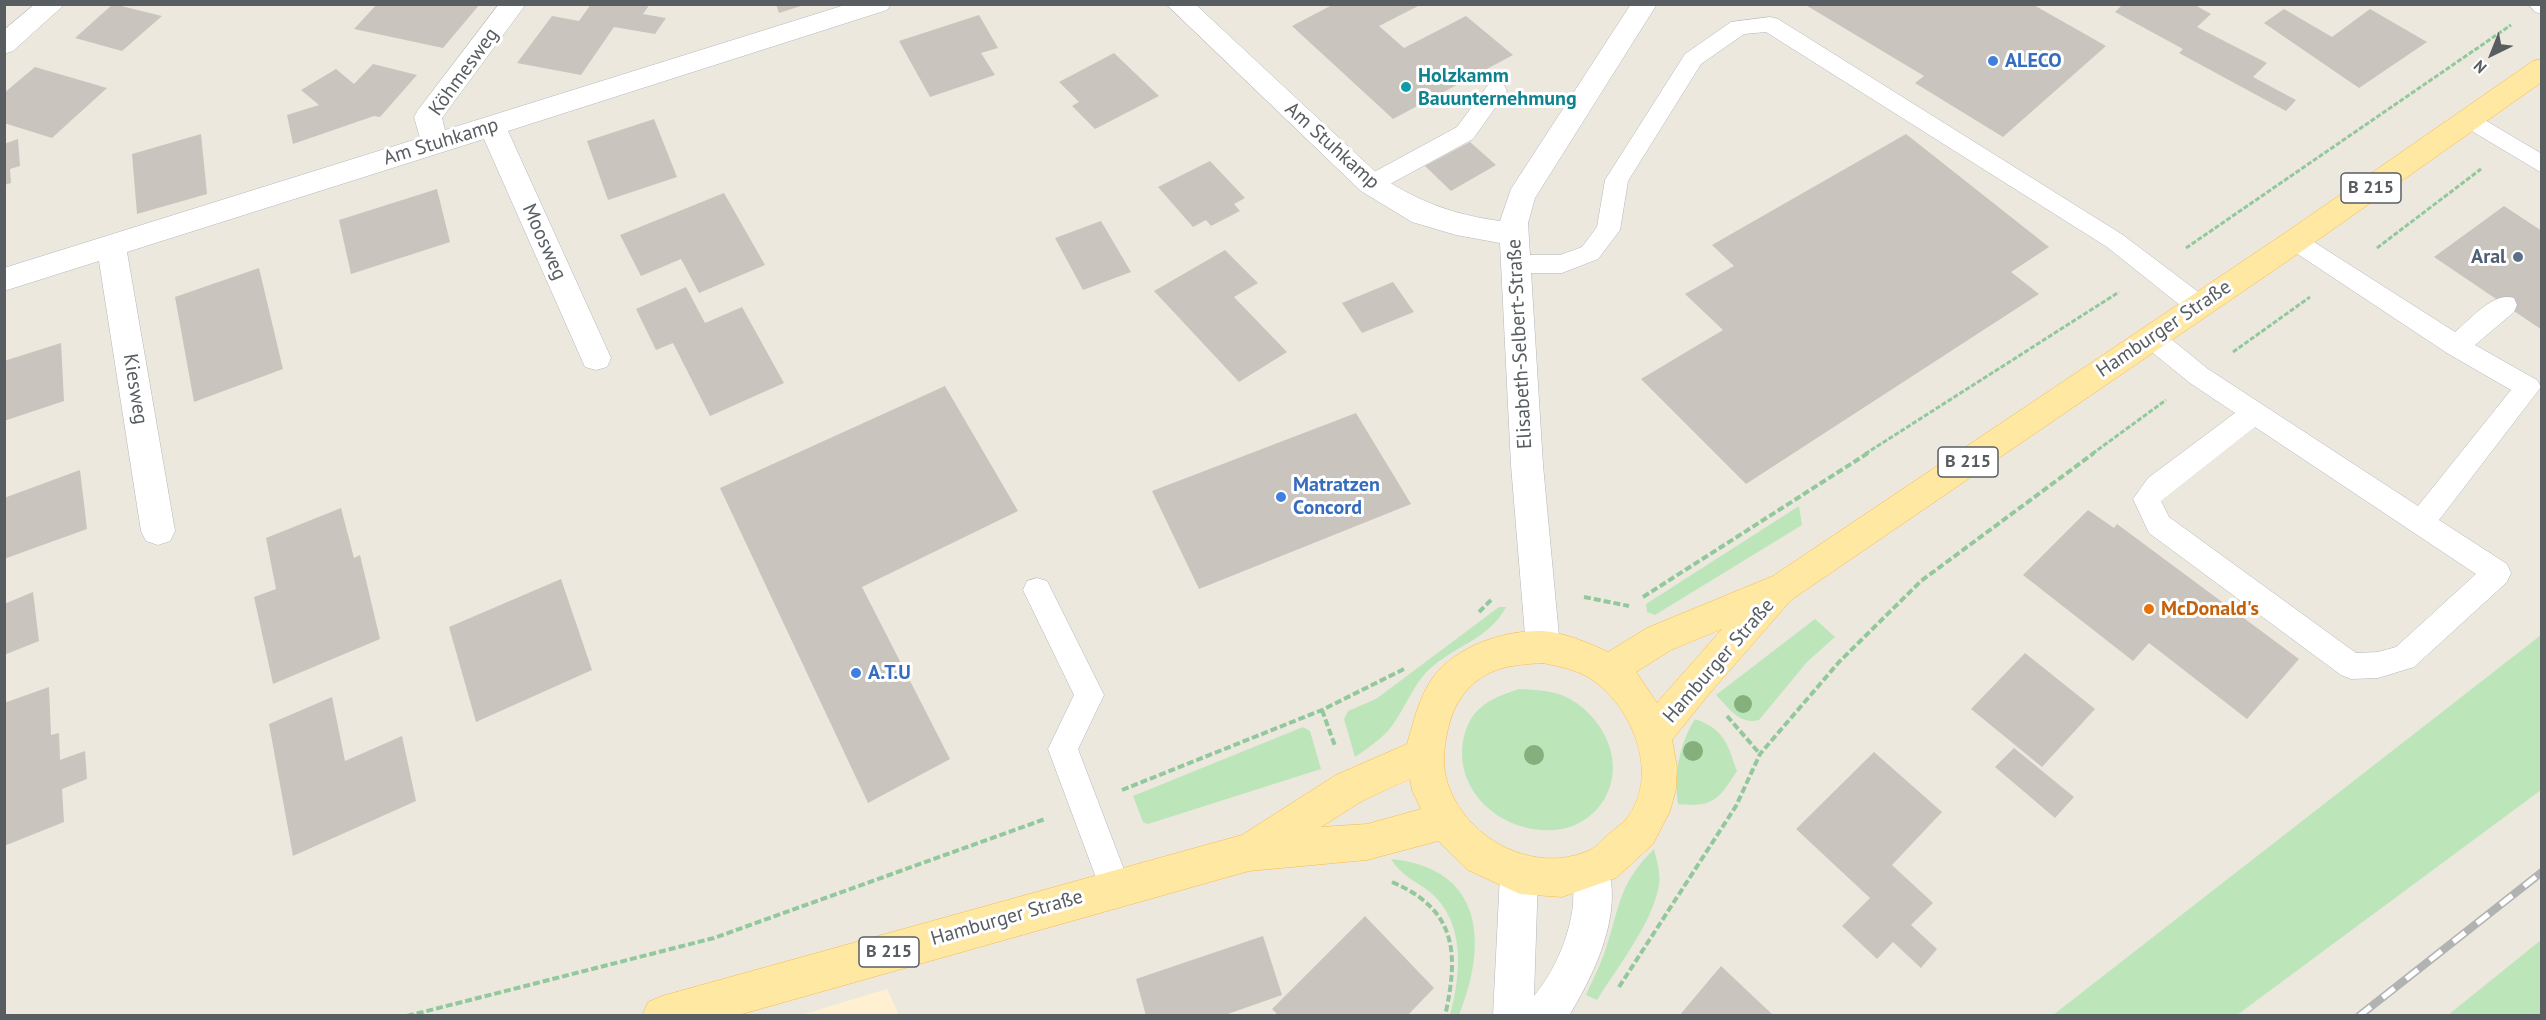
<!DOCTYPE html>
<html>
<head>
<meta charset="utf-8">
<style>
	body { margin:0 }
	#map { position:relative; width:2546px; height:1020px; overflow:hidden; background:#ece8de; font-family:"PT Sans",sans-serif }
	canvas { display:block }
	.frame { position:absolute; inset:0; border:6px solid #585d61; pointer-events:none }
	.north { position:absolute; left:2462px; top:24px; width:60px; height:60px; -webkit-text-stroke:4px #fff; paint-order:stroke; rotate:223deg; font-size:16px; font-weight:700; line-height:24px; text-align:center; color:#585d61 }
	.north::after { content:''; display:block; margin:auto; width:21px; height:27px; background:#585d61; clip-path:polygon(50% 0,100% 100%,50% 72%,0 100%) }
</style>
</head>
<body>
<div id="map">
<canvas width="2546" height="1020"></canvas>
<div class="frame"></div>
<div class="north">N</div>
</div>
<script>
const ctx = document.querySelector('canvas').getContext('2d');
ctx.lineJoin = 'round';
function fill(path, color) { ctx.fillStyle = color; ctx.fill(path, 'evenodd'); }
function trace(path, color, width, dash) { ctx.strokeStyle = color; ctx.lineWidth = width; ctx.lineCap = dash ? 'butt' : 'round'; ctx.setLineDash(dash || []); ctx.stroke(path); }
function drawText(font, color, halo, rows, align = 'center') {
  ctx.font = font + ' "PT Sans",sans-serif'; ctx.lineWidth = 6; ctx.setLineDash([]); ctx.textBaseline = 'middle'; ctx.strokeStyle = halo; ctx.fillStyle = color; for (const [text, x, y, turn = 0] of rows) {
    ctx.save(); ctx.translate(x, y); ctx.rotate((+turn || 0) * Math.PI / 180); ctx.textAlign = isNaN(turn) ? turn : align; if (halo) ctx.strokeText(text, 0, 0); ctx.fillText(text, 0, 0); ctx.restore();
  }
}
const commercial = new Path2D(`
	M887,989L899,1015H801Z`);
const green = new Path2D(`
	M1799,506L1802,525L1655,615L1647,612L1646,604Z
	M1499,607H1506C1490,638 1457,645 1432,667C1412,684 1405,711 1388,731C1378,741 1367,749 1355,757L1344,719L1348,711L1376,699Z
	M1815,619L1835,637L1807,662L1759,720C1739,725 1729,708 1716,695Z
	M2541,635V790L2237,1015H2053Z
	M1519,689C1536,690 1553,690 1568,698C1603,716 1626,762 1605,798C1596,814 1579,826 1562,829C1510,838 1454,797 1463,741C1465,730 1470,717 1479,709C1491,698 1504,694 1519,689Z
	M1695,719C1725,730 1727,743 1737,771C1719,799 1713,808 1678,804C1674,775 1679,744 1695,719Z
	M1303,727L1310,731L1321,769L1148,824L1143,822L1133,796Z
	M1654,849C1657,861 1662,878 1658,890C1650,926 1617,968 1597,1000L1586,995C1593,979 1601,964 1606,948C1620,906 1619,883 1654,849Z
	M1391,859C1484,868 1488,944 1459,1015H1450C1461,975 1466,922 1430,892C1416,881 1400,875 1391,859Z
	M2541,940V1015H2448Z`);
const building = new Path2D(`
	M113,4L162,16L122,51L75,38Z
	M377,4H480L443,48L354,29Z
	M591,4H650L643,14L666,18L655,34L614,27L581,75L517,63L552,16L579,21Z
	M776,4H804V5L779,13Z
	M1334,4H1422L1379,26L1404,48L1466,16L1513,55L1393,119L1292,26Z
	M1804,4H2032L2106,46L2003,137L1915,83L1924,76Z
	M2123,4H2193L2211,14L2197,27L2267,63L2253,77L2296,100L2286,111L2179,53L2183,49L2115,12Z
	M2284,9L2332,37L2370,9L2427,42L2359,88L2264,23Z
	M979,15L998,48L981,53L995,75L930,97L899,41Z
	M1114,53L1159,96L1095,129L1072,106L1079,102L1059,82Z
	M373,64L417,75L380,117L374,116L293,144L287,115L319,105L301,90L336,69L354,84Z
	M35,67L107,88L52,138L4,123V93Z
	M654,119L677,177L608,200L587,141Z
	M201,134L207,194L137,214L132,154Z
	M1906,134L2049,247L2011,272L2039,294L1746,484L1641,379L1723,330L1685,294L1734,266L1712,245Z
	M18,139L20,166L10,169L11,183L4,185V144Z
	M1470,142L1496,165L1451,191L1425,166Z
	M1210,161L1245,198L1234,204L1240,211L1211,226L1206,220L1193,227L1158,187Z
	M437,189L450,242L351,274L339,220Z
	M724,193L765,265L699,293L681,259L641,276L620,235Z
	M2504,206L2542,231V330L2434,257Z
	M1101,221L1131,272L1083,290L1055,238Z
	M1225,250L1258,283L1234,297L1287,352L1239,382L1154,291Z
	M259,268L283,369L194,402L175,297Z
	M1393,282L1414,312L1362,333L1342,303Z
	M686,287L705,323L742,307L784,383L710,416L673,343L656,350L636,309Z
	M61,343L64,401L4,421V361Z
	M945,386L1018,511L862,587L950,759L868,803L720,488Z
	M1356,413L1411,504L1199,589L1152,491Z
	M80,470L87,529L4,559V498Z
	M341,508L354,558L360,555L380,639L273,684L254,597L276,589L266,538Z
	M2088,510L2114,528L2117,524L2299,659L2247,719L2149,643L2133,661L2023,575Z
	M561,579L592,670L476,722L449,627Z
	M33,592L39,641L4,655V604Z
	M2025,653L2095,709L2042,767L1971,709Z
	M49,687L51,735L59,733L60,760L85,751L87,779L62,789L64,822L4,846V703Z
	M332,697L345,761L402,736L416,801L293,856L269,724Z
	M2014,748L2074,797L2055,818L1995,767Z
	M1874,752L1942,812L1892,865L1933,903L1911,925L1937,949L1921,968L1893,942L1877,959L1842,926L1870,898L1796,829Z
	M1365,916L1434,988L1407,1016H1279L1272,1009Z
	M1263,936L1282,995L1222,1016H1146L1136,979Z
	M1721,966L1774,1016H1679Z`);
const pathFar1 = new Path2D(`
	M2186,248L2511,25
	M2377,248L2481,169
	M2233,352L2310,297
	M1865,454L2119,292
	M2092,454L2166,400`);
const path = new Path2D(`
	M1584,597L1629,606
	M1643,597L1868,453
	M1479,612L1493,598
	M1322,710L1335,746
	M1727,716L1760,754
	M1122,790L1322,710L1404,669
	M1392,882C1457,910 1459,953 1445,1016
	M1619,987L1736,806L1760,754L1839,662L1921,581L2094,453
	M407,1016L714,938L1045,819`);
const lane = new Path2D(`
	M2528,4H2542V14L2535,12Z
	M1770,17L1778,19L2123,235L2209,300L2212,307L2209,314L2200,317L2191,314L2107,247L1766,32L1744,34L1701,64L1628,181L1620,230L1598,259L1562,273H1517L1508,271L1505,264L1508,257L1517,255H1560L1582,247L1597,227L1605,180L1685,54L1731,22Z
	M1496,83L1504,85L1507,91L1473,139L1379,190L1371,193L1363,190L1359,184L1363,178L1457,127L1488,85Z
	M2468,110L2542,154V173L2460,124L2457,118L2460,112Z
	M2295,232L2303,235L2455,332C2470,320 2493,291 2514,298L2517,305L2514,312L2475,345L2537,380L2541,387L2439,520L2507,564L2511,573L2507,582L2414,667L2378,678L2351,679L2341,675L2149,533L2133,499L2148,478L2235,413L2190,383L2142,344L2138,337L2142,330L2151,327L2160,330L2208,369L2418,506L2511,390L2447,353L2287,247L2283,241L2287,235ZM2255,427L2476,574L2396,647L2378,652L2356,653L2169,517L2161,501Z
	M1037,578L1047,581L1104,695L1078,749L1131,888L1126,899L1115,904L1104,899L1048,749L1074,695L1023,590L1027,581Z`);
const street = new Path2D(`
	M35,4H65L13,51L4,54V30Z
	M499,4H526L442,118L445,130L848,4H891L887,10L508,131L611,358L607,367L596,370L585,367L581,358L484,139L127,252L175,531L170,541L158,545L146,541L141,531L99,261L4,291V268L420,138L414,117L418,110Z
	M1166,4H1195L1381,177C1419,202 1455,215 1500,221L1511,189L1631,4H1657L1535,198L1528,223L1543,465L1560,647L1555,658L1543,663L1531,658L1526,647L1511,465L1500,243L1456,235L1412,222L1361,191Z`);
const secondary = new Path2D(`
	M1592,853L1605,859C1626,909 1595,973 1569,1016H1493L1500,875L1506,862L1519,856L1532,862L1538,875L1534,996C1555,970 1569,938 1573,905C1574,888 1572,874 1579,859Z`);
const primary = new Path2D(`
	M2542,59V82L2305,249L1791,600L1709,694L1672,740L1677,767L1676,789L1670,811L1653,844L1616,878L1562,897L1520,894L1468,870L1438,841L1367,860L1249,871L735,1016H642L648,1002L662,996L1242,835L1336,775L1407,744C1414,721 1419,696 1434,676C1457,646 1504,630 1542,631C1563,632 1589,643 1608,652L1647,628L1773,576L2285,233L2533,61ZM1722,629L1657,703L1636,672L1671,650ZM1543,663C1561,667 1579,670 1594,681C1633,709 1660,775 1627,818C1623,823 1616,828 1610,833C1604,838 1597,847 1590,850C1536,875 1469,841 1449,787C1441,767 1444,745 1449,725C1455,701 1470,681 1494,671C1509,665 1527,664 1543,663ZM1410,779L1412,790L1421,809L1367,824L1321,827L1362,801Z`);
const rail = new Path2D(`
	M2359,1016L2542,872`);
const trees = [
	[1743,704,9],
	[1693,751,10],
	[1534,755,10]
];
const markers = [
	[1993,61,6,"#3f7fe0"],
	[1406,87,6,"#0f9aa8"],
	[2518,257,6,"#5c6f8a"],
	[1281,497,6,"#3f7fe0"],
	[2149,609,6,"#e8710a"],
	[856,673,6,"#3f7fe0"]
];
const shields = [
	[2371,188,60],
	[1968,462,60],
	[889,952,60]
];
const shieldNames = [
	["B 215",2371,188],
	["B 215",1968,462],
	["B 215",889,952]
];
const shopNames = [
	["ALECO",2005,61],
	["Matratzen",1293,485],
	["Concord",1293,508],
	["A.T.U",868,673]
];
const streetNames = [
	["Köhmesweg",464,72,-54],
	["Am Stuhkamp",441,142,-17],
	["Am Stuhkamp",1332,146,42],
	["Moosweg",544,242,66],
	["Hamburger Straße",2164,329,-34],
	["Elisabeth-Selbert-Straße",1520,344,-93],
	["Kiesweg",135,389,81],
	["Hamburger Straße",1719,661,-49],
	["Hamburger Straße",1007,918,-16]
];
const cultureNames = [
	["Holzkamm",1418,76],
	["Bauunternehmung",1418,99]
];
const serviceNames = [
	["Aral",2506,257]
];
const foodNames = [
	["McDonald's",2161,609]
];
fill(commercial, '#fff0d1');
fill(green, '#bce6b9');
fill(building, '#c9c5be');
trace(lane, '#b2b6bb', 1);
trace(street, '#b2b6bb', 1);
trace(secondary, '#b3b7bd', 1);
trace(primary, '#f9b94b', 1);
trace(pathFar1, '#92c89c', 3, [5, 2]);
trace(path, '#92c89c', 4, [7, 3]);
fill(lane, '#fff');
fill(street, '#fff');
fill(secondary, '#fff');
fill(primary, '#ffe8a1');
trace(rail, '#b1b2b2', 8);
trace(rail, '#fff', 5, [15]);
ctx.fillStyle = '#85b07d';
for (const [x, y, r] of trees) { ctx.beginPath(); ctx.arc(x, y, r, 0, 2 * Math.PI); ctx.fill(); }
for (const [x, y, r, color] of markers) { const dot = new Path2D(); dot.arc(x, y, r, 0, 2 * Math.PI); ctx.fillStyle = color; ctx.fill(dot); trace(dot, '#fff', 2); }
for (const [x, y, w] of shields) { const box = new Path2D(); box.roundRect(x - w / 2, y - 15, w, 30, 4.5); ctx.fillStyle = '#fff'; ctx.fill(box); trace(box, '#585d61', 1.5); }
drawText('bold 18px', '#585d61', null, shieldNames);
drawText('bold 20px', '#366cbe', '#fff', shopNames, 'left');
drawText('20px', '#585d61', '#fff', streetNames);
drawText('bold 20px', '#0d838f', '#fff', cultureNames, 'left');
drawText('bold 20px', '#4e5e75', '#fff', serviceNames, 'right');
drawText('bold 20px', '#c56008', '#fff', foodNames, 'left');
</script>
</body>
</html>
